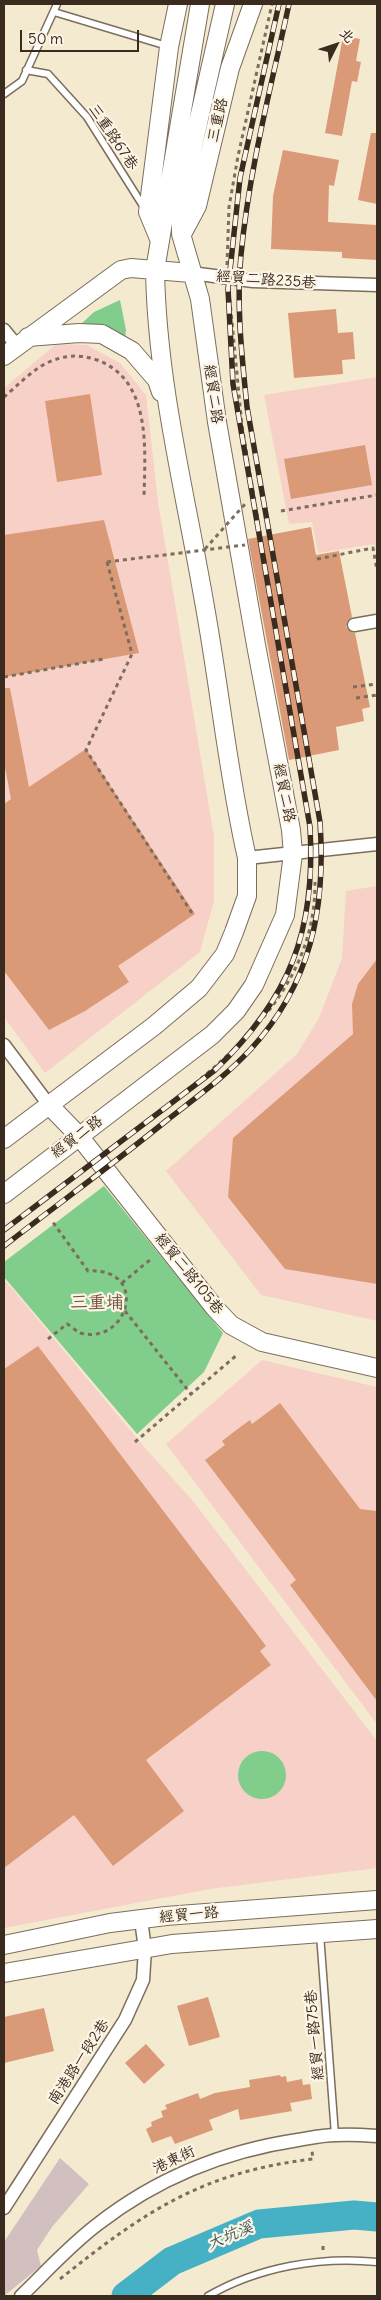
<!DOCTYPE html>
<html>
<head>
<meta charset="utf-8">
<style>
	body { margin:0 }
	#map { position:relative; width:381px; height:2300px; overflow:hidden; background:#f4ead0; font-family:Delius,"LXGW WenKai TC",sans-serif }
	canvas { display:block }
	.frame { position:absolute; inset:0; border:5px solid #3b2a1e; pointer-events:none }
	.north { position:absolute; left:311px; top:20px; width:50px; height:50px; -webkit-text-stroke:4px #fcf5e5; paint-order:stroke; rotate:49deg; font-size:14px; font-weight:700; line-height:20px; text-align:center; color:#3b2a1e }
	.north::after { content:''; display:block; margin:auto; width:18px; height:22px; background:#3b2a1e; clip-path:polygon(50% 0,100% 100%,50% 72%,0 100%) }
	.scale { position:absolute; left:20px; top:30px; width:119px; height:22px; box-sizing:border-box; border:2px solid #3b2a1e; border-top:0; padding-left:6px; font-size:15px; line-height:18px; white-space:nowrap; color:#3b2a1e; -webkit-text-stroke:4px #fcf5e5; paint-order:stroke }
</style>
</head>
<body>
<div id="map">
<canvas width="381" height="2300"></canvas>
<div class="frame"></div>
<div class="north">北</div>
<div class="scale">50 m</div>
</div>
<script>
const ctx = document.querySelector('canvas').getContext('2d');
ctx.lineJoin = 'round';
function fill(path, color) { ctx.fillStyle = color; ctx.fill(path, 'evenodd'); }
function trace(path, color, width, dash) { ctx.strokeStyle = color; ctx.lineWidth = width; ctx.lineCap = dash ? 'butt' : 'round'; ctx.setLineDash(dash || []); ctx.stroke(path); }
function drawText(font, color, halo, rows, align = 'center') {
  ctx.font = font + ' Delius,"LXGW WenKai TC",sans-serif'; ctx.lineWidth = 4.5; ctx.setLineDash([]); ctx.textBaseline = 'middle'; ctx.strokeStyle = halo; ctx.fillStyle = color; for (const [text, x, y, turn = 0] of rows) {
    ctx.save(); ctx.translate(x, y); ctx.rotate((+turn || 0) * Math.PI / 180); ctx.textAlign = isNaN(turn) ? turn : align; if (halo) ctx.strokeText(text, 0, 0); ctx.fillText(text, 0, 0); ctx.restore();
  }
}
const built = new Path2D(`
	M56,344L87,345L120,363L146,395L158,502L214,837V901L200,952L45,1073L4,1017V388Z
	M377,377V556L374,544L318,553L312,522L289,524L264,395Z
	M377,886V1321L261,1295L166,1171L297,1054L319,1018L342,958L346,891Z
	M4,1279L146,1449L193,1501L377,1741V1868L210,1889L4,1928Z
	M262,1360L377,1387V1724L166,1444Z`);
const industrial = new Path2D(`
	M60,2158L89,2184L52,2227L37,2250L41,2266L4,2296V2242Z`);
const green = new Path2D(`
	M120,300L126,330L124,347L80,325L94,312Z
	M104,1186L223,1333L204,1372L137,1434L4,1277V1262Z
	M238 1775a24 24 0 1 1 48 0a24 24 0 1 1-48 0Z`);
const river = new Path2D(`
	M126,2296L172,2261L259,2224L354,2215L377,2217`);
const building = new Path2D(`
	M343,36L360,39L356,61L361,62L357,82L352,81L342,136L325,133Z
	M371,133H377V204L358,200Z
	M283,150L339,160L334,186L329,185L328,222L377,225V260L342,258V252L271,249L273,196Z
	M336,309L338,333L353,332L355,359L342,360L343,374L294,378L288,313Z
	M90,394L102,475L57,482L45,401Z
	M365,445L372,485L291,499L284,459Z
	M104,520L139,653L4,677V535Z
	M311,527L316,555L339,551L352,617L347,622L346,627L351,632L355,633L370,707L362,709L364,721L336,727L339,750L289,760L248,539Z
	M4,688H10L29,787L86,749L195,914L118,966L129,982L85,1011L49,1030L4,971V804L11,799L4,762Z
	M377,959V1284L285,1269L228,1197L233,1138L353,1034L352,1004L358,984Z
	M38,1346L266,1646L260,1651L271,1665L146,1760L184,1811L113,1866L74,1815L4,1868V1369Z
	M280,1403L360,1509L377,1511V1701L290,1585L296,1580L205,1460L225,1445L222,1441L239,1428L250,1420L252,1424Z
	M208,1997L220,2037L189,2046L177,2006Z
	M44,2008L54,2051L4,2063V2017Z
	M146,2044L165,2065L144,2084L125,2063Z
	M280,2075L281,2077L286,2076L287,2082L302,2079L303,2085L310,2084L312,2099L290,2103L292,2111L240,2120L238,2109L209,2120L213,2130L175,2144L171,2136L152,2143L146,2129L152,2126L151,2122L163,2117L161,2111L167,2109L165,2105L198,2093L200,2099L215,2093L250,2087L249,2080Z`);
const path = new Path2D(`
	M227,265L229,207L238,156L272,4
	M229,291L242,426L310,829
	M4,397C17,386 33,369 49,362C65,355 80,354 97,360C152,380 145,450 144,497
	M281,511L377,495
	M317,559L373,548L377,570
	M107,562L132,654L86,750L192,913
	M4,677L104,659
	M353,687L377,684
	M356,698L377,695
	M119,1143C205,1075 316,1005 315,882
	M122,1283L151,1259
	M125,1311L191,1394
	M48,1339L67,1324C71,1326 76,1331 80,1333C129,1346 150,1267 88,1271L52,1221
	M135,1442L238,1354
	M323,2246V2253
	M60,2279C144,2212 202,2172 313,2159L312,2151`);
const lane = new Path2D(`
	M54,12L167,46
	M26,70L48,74L87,117L145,209
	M4,94L22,81L57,4
	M320,1934L335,2135
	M208,2296C258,2267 321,2256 377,2262`);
const street = new Path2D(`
	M191,273L253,281L377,285
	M4,330L17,346
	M354,625L377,621
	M247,858L377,844
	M4,1045L49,1105
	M4,2208L125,2020L143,1980L145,1949L141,1920
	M21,2296C46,2272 70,2245 98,2224C157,2178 224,2151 298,2140C310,2138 323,2135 336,2135C349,2134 364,2135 377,2136`);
const secondary = new Path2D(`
	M182,234L197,206L230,68L253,4
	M160,241L148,212L169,47L178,4
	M28,337L79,333L102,334L132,351L157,380L161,392
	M4,356L121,270L131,268L191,273
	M49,1105L79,1136L214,1307L231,1325L262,1342L377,1368
	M4,1139L154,1026L199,988L225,954L234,932L247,896V858C228,775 220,690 205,607C186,495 157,385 155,270L200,4
	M4,1194L212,1035L236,1011L254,985L285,915L293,854L291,830L256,645L217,422L200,299L181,234V198L225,4
	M4,1945L110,1923L166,1916L377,1900
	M4,1973L172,1944L377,1929`);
const rail = new Path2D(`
	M4,1230L215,1070C290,998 316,931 310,827L233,384L228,289L240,178L279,4
	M4,1246C58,1204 113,1164 166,1121C195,1098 225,1077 250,1050C311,984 326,909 320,822L247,407C242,357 236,305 241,255C249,170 271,87 289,4`);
const pathBridge = new Path2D(`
	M205,549L245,504
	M107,562L245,545`);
const streetNames = [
	["三重路",218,120,-77],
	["三重路67巷",113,137,56],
	["經貿二路235巷",266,280,4],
	["經貿二路",213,394,82],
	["經貿二路",284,793,79],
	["經貿二路",77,1137,-37],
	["經貿二路105巷",189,1274,51],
	["經貿一路",189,1915,-5],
	["經貿一路75巷",315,2035,-95],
	["南港路一段2巷",79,2062,-57],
	["港東街",174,2160,-25]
];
const waterNames = [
	["大坑溪",230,2236,-23]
];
const quarterNames = [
	["三重埔",97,1303]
];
fill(built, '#f7d1c7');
fill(industrial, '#d2bfc0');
fill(green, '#81cd8b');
trace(river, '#46b1c4', 29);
fill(building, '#da9a78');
trace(lane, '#7c6d5c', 9);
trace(street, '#7c6d5c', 15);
trace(secondary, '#7c6d5c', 20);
trace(path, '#7c6d5c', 3, [4, 4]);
trace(lane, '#fff', 6);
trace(street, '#fff', 12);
trace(secondary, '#fff', 18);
trace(rail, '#3b2a1e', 5.5);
trace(rail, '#fcf5e5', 4, [11]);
trace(pathBridge, '#7c6d5c', 3, [4, 4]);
drawText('15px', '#3b2a1e', '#fcf5e5', streetNames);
drawText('italic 16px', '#3f5958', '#fcf5e5', waterNames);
drawText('18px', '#73513e', '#fcf5e5', quarterNames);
</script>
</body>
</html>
